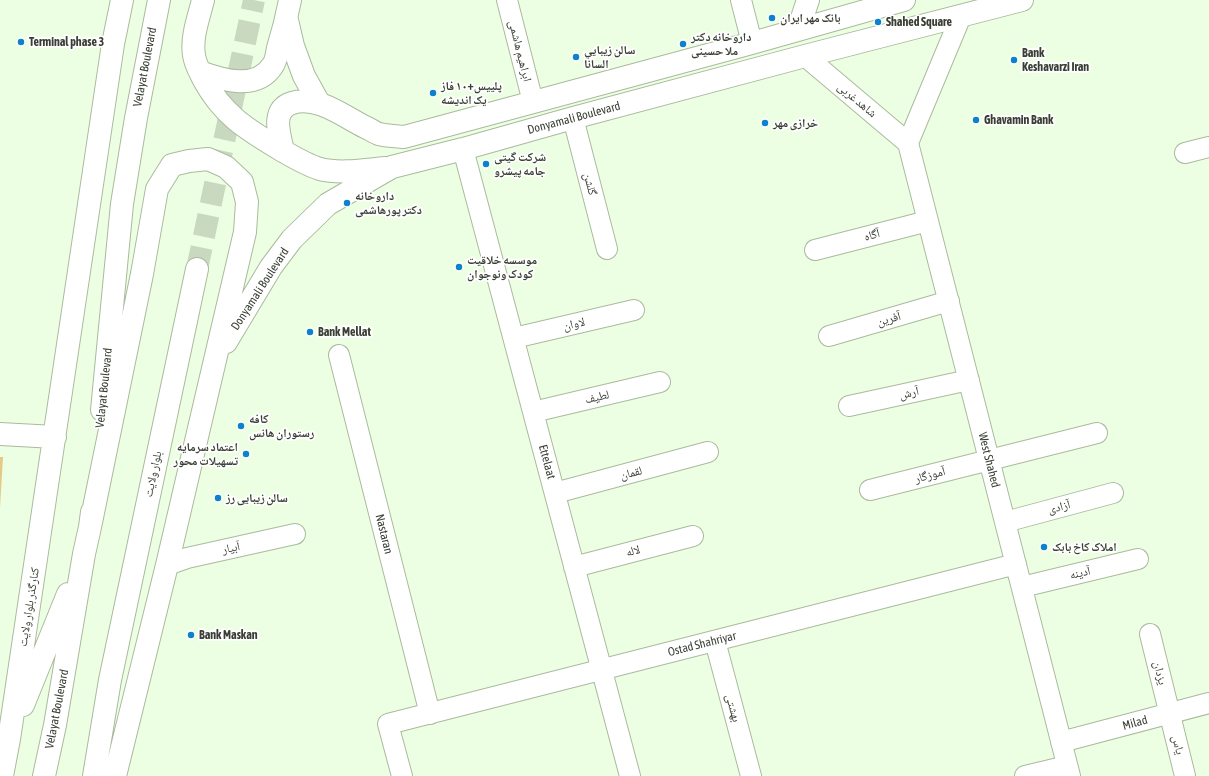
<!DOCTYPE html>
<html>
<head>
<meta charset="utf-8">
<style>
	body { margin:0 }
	canvas { display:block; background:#edffe2 }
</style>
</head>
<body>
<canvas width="1209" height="776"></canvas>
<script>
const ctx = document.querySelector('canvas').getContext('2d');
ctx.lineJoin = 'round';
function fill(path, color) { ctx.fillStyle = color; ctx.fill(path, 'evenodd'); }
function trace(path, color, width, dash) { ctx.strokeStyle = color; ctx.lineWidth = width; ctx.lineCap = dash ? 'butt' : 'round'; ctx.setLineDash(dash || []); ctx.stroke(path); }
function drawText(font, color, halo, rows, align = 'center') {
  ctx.font = font + ' "Asap Condensed","Noto Naskh Arabic",sans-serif'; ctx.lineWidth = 3.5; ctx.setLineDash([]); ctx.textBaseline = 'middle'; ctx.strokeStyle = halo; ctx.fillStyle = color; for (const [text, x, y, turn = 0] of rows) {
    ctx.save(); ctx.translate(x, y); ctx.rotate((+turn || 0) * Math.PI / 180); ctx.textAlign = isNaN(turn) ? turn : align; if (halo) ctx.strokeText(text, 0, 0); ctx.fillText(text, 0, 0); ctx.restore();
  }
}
const green = new Path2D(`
	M0,457H3L0,508Z`);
const majorTunnel = new Path2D(`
	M197,269L254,0`);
const minor = new Path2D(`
	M507,0L533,102
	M741,0L752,43
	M805,56L908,143L1070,776
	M573,118L607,249
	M908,143L961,16
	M463,149L630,776
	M1185,153L1209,147
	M815,250L928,221
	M829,336L949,301
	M514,338L634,310
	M339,355L430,714
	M849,406L969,380
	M533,412L660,382
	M870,490L1097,433
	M555,493L708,452
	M1005,522L1113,493
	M167,565L187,558L295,534
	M574,567L693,536
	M1022,587L1138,559
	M1150,634L1185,776
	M715,641L751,776
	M1061,742L1209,703
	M402,776L388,724L1016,564
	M1025,776L1067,766`);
const major = new Path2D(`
	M203,0C199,17 191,37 194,55C195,64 200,72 204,80C224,117 250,131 283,151
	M287,20L293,46L304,76L319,103
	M798,30L808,0
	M200,72C222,80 257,91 273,65C276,61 277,53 278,48C283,32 287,16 290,0
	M385,168C364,170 340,174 320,169C307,165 295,158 283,151C280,136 270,110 292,103C317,95 343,116 365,127C370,129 375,133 379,134C387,136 396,136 404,137L752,43L904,0
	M226,342L271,267L292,239L328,204L392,167L463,149L573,118L805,56L1022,0
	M102,410L122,204L136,118L159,0
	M0,434L55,437
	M90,527L142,274L157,189L172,165L189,161L208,159L226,167L242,182L247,202L245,232L167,565L115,776
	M23,705L68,594
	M2,776L9,739L113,44L122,0
	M44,776L55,725L84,554L90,527L92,512
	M94,776L110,680L197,269`);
const markers = [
	[772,18,4,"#0d82cb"],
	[878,22,4,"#0d82cb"],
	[21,42,4,"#0d82cb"],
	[683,44,4,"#0d82cb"],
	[576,57,4,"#0d82cb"],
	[1014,60,4,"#0d82cb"],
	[433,93,4,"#0d82cb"],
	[976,120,4,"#0d82cb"],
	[765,123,4,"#0d82cb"],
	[486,164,4,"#0d82cb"],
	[347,203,4,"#0d82cb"],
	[459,267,4,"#0d82cb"],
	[310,332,4,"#0d82cb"],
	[241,426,4,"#0d82cb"],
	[246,454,4,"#0d82cb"],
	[218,498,4,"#0d82cb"],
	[1044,547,4,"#0d82cb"],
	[191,635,4,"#0d82cb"]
];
const poiNames = [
	["بانک مهر ایران",780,18],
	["Shahed Square",886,22],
	["داروخانه دکتر",691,37],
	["ملا حسینی",691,51],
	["Terminal phase 3",29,42],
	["سالن زيبايي",584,50],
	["السانا",584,64],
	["Bank",1022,53],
	["Keshavarzi Iran",1022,67],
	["پلییس+١٠ فاز",441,86],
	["یک اندیشه",441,100],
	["Ghavamin Bank",984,120],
	["خرازی مهر",773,123],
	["شرکت گیتی",494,157],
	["جامه پیشرو",494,171],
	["داروخانه",355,196],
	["دکتر پورهاشمی",355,210],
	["موسسه خلاقیت",467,260],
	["کودک ونوجوان",467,274],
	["Bank Mellat",318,332],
	["کافه",249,419],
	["رستوران هانس",249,433],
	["اعتماد سرمایه",238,447,"right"],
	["تسهیلات محور",238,461,"right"],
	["سالن زیبایی رز",226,498],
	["املاک کاخ بابک",1052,547],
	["Bank Maskan",199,635]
];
const streetNames = [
	["ابراهیم هاشمی",520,51,76],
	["Velayat Boulevard",145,67,-79],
	["شاهد غربی",857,100,40],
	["Donyamali Boulevard",574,118,-15],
	["گلشن",590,184,75],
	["آگاه",872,235,-15],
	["Donyamali Boulevard",260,289,-57],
	["آفرین",889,319,-16],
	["لاوان",574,324,-13],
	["Velayat Boulevard",104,388,-84],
	["آرش",909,393,-13],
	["لطیف",597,397,-13],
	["West Shahed",989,460,76],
	["Ettelaat",547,462,75],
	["لقمان",631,473,-15],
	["بلوار ولایت",153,474,-78],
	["آموزگار",930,475,-15],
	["آزادی",1059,507,-15],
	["Nastaran",384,534,76],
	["آبیار",231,548,-12],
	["لاله",633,551,-15],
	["آدینه",1080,573,-13],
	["کنارگذر بلوار ولایت",29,607,-81],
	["Ostad Shahriyar",702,644,-14],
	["یزدان",1160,673,76],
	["بهشتی",733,708,75],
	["Velayat Boulevard",57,709,-79],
	["Milad",1135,723,-15],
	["یاس",1178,745,76]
];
fill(green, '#e4c987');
trace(majorTunnel, '#c9d9bf', 22, [22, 11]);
trace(minor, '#aaba9f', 22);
trace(major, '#aaba9f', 24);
trace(minor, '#fff', 20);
trace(major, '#fff', 22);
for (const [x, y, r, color] of markers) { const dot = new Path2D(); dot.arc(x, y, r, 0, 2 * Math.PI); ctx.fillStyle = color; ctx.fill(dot); trace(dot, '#fff', 1.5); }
drawText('bold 12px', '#393f34', '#fff', poiNames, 'left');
drawText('12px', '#393f34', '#fff', streetNames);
</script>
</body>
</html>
